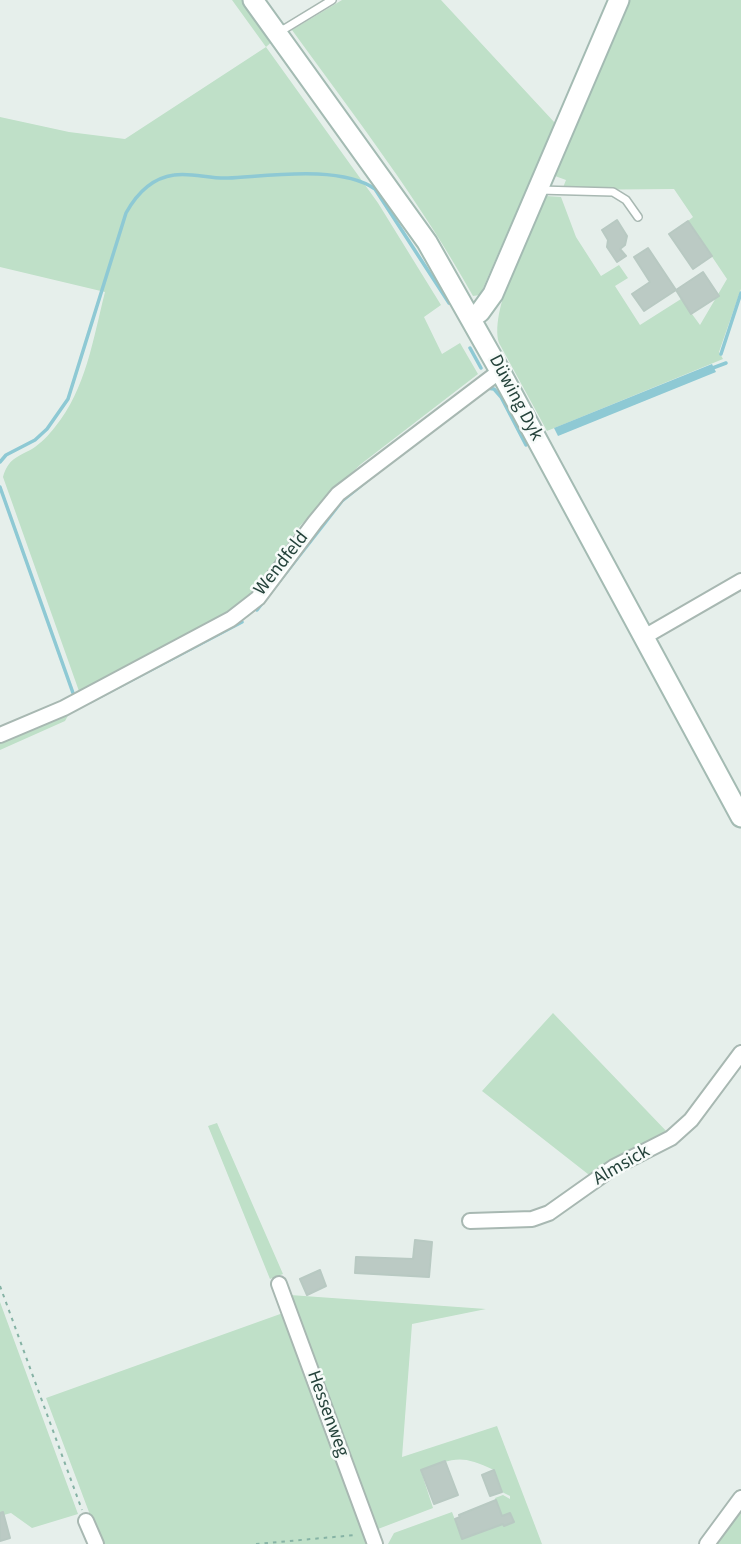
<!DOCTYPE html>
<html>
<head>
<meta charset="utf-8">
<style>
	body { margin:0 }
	canvas { display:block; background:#e6efeb }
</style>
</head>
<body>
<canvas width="741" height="1544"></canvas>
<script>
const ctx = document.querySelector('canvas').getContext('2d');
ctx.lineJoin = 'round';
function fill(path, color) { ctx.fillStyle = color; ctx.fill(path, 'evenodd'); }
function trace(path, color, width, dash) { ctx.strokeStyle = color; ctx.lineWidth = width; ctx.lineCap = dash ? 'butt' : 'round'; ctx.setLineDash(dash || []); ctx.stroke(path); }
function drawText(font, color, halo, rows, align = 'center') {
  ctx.font = font + ' "Source Sans 3",sans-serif'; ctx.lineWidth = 5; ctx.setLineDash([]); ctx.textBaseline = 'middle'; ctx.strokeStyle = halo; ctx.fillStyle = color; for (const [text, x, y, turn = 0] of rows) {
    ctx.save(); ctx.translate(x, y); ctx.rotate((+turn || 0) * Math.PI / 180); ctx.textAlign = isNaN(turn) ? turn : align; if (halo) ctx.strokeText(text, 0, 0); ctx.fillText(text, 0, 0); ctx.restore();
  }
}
const green = new Path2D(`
	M232,0H247L275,39L266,47L378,203L441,305L424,317L442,354L460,343L478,374L361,464L333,490L299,527L251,595L219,620L80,694L3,477C8,459 17,457 32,449C40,444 49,435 55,427C86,389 93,339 105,292L0,267V117L69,132L125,139L266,47Z
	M342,0H441L555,123L480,295L473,296C421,202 355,117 292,30Z
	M630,0H741V289L719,352L723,359L547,431L499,343C489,307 531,232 546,196L561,197L576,237L601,276L619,265L628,278L615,286L640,325L681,299L700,325L727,279L688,221L693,217L674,189L562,190L566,180L555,176Z
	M62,712L69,714L65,721L0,750V740Z
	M553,1013L670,1135L593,1178L482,1091Z
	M217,1123L283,1274L270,1279L208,1126Z
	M290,1295L486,1309L412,1324L402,1457L497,1426L542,1544H388L394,1533L452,1512L462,1538L503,1524L504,1526L513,1523L510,1513L502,1516L495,1498L503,1495L510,1499V1496L502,1492L494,1470C460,1454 454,1458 421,1471L433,1508L378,1529Z
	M0,1302L78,1514L32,1528L11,1513L0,1516Z
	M283,1313L370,1544H101L46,1398Z
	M741,1507V1544H713Z`);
const water = new Path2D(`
	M712,364L716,372L558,436L554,428Z`);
const stream = new Path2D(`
	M470,348L481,368
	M721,354L741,293
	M710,369L726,363
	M486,388L494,389L501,397L526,445
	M0,462L6,455L35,440L47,429L68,399L126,213C136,195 152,178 174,175C191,172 210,179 228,178C269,176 340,165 375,189L449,303
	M0,487L73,693
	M257,610L342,501L368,480
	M90,702L242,622`);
const building = new Path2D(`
	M617,220L627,236L625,245L620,249L626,256L617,262L607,247L608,240L602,230Z
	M688,221L712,256L693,269L669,234Z
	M648,248L676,290L703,272L719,296L691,314L676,290L644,311L632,294L650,282L634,257Z
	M415,1240L432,1242L429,1277L355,1273L356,1257L413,1259Z
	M320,1270L326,1286L307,1295L300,1279Z
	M445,1461L458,1495L434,1504L421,1470Z
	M494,1470L502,1492L490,1496L482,1475Z
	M496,1500L502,1516L510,1513L514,1522L504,1526L503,1524L462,1539L455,1519L460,1517L459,1515Z
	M3,1512L10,1538L0,1541V1513Z`);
const path = new Path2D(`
	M0,1286L82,1510
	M256,1544L356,1535`);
const lane = new Path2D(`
	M276,31L286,28L332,0
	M539,190L613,192L626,200L638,217`);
const street = new Path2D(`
	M644,637L741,581
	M0,735L64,708L231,619L258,598L315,522L338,494L500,371
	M470,1221L532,1219L549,1213L614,1167L671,1138L691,1120L741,1053
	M279,1284L375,1544
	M86,1521L96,1544
	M707,1544L741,1498`);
const secondary = new Path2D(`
	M253,0L427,242L500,371L741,817
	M471,318L480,312L493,294L619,0`);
const streetNames = [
	["Düwing Dyk",515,398,62],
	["Wendfeld",282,564,-52],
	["Almsick",622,1166,-30],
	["Hessenweg",327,1414,70]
];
fill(green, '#bfe0c8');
fill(water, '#8ec9d4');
trace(stream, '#8ec9d4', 3.5);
fill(building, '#bbcac4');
trace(building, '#b8c9c2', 2);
trace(lane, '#a8b8b2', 10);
trace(street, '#a8b8b2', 18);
trace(secondary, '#a4bbb3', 23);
trace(path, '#86b3a5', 2, [3.5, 5]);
trace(lane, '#fff', 7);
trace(street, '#fff', 14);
trace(secondary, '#fff', 19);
drawText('19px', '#24423a', '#f7fbf9', streetNames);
</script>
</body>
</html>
